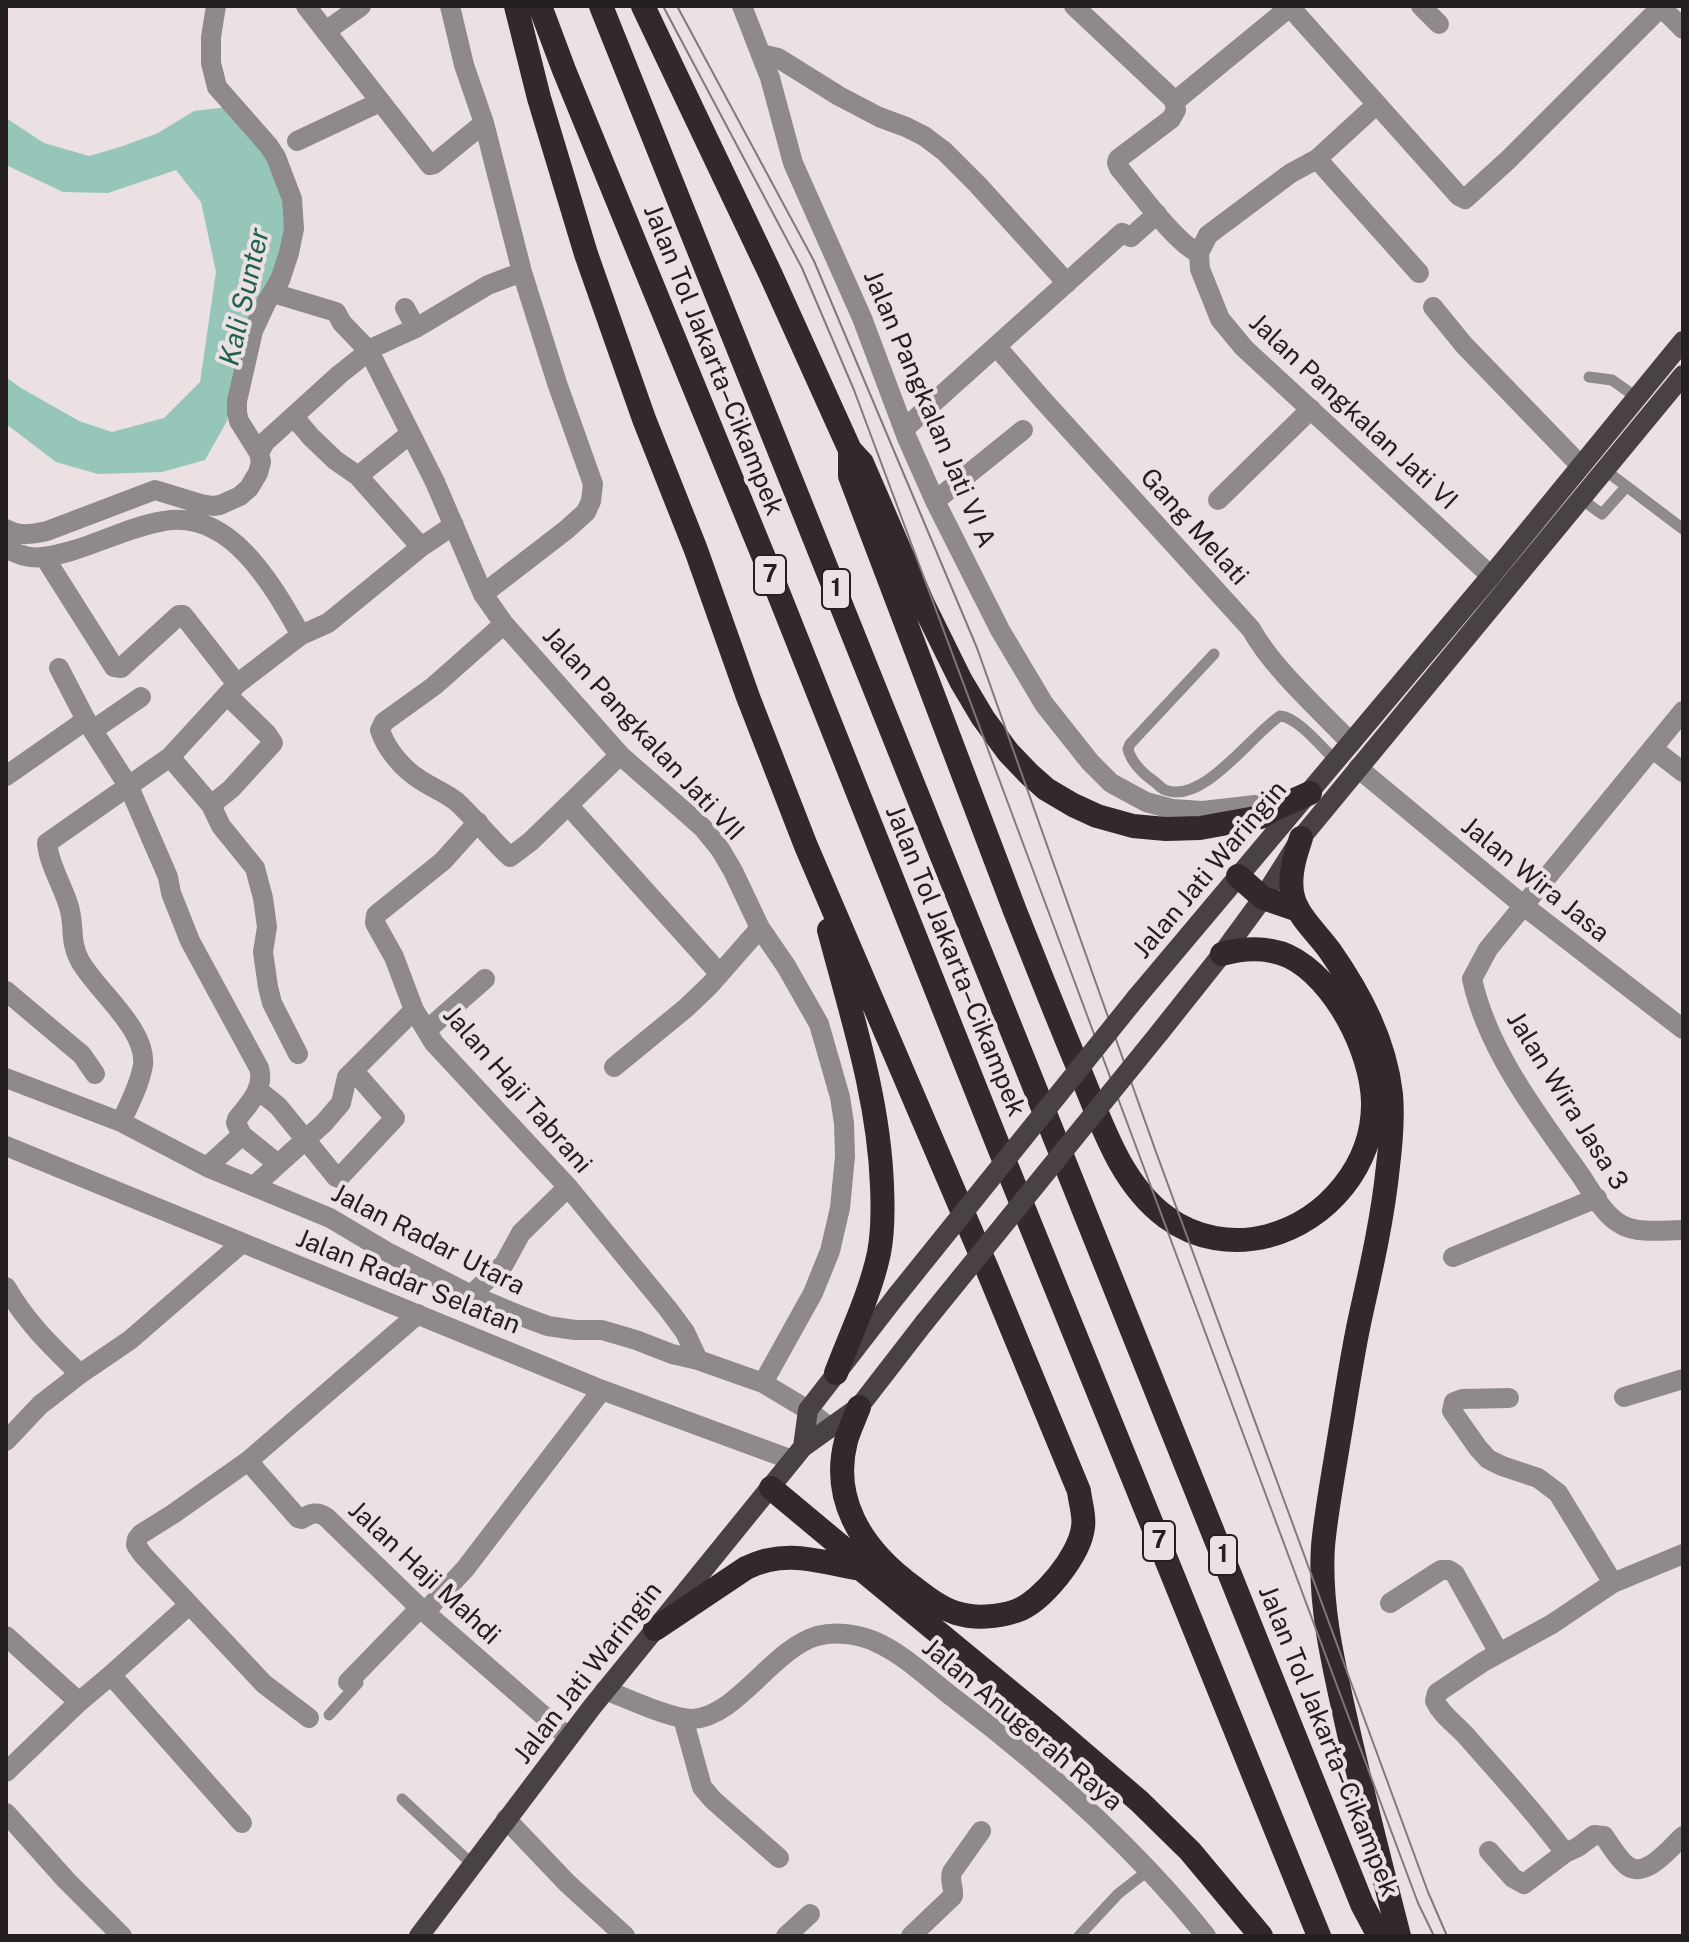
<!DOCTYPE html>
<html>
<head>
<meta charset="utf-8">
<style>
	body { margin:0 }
	#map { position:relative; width:1689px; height:1942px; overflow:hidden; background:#ebe1e3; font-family:"Public Sans",sans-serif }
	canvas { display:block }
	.frame { position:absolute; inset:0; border:8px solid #242021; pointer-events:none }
</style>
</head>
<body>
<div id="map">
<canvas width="1689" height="1942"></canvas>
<div class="frame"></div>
</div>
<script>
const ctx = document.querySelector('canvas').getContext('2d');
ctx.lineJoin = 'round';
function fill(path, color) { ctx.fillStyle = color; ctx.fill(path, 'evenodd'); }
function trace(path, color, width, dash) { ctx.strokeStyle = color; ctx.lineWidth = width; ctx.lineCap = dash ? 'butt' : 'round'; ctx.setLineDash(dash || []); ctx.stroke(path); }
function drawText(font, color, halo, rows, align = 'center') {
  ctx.font = font + ' "Public Sans",sans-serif'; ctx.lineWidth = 8; ctx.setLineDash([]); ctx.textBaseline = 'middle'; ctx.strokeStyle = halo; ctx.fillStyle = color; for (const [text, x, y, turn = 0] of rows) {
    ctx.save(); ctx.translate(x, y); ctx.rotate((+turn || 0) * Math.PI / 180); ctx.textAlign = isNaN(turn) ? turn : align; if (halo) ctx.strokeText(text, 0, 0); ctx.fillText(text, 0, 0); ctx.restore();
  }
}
const water = new Path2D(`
	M228,107L250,127L286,195L288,235L233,375L227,421L205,460L162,472L98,474L56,462L6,424V377L21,388L79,421L112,432L164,418L200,382L216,272L201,202L176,170L108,193L63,192L6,165V118L44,143L89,156L120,147L158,133L194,111Z`);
const service = new Path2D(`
	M1589,377L1612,380L1636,397
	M1605,470L1683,529
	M1581,499L1602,514L1626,487
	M1214,654L1130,744L1128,749C1131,762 1144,775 1155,782C1158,785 1161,788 1165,790C1203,805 1251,735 1280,716C1298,717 1323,749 1336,761
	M329,1715L358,1683
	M402,1799L473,1865
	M1079,1936L1118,1894L1150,1869`);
const minor = new Path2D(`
	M306,6L430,165L434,164L484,123
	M450,6L464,65L484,123L522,272L557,383L593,484L591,501L586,512L566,530L483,594
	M742,6L770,78L793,163L862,318L907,438L935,501L1000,630L1044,704L1090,762L1111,783L1146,802L1172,809L1203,811L1255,805L1272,810
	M1074,6L1174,100
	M1421,6L1439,24
	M1660,6L1683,29
	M1290,7L1459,196L1465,199L1508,160L1662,6
	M326,31L361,6
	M761,54L778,58L839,96L879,117L906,127L924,136L944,151L978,185L1067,283
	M1174,100L1176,110L1171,119L1118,159L1117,163L1119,168C1136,188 1177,245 1199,253
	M1174,100L1179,98L1291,6
	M1377,104L1317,159L1291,173L1208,235L1199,253L1200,269L1220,319L1244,348L1491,576
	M297,141L380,102
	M1317,159L1419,273
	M273,293L336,312L342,323L369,351L435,482L483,594L504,624L620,755L685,812L703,828L720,849L733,871L760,928L786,966L819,1024L840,1097L844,1123L845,1156L840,1208L830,1251L813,1293L763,1383
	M1433,307L1464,345L1580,465
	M405,308L416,328
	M996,346L1042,399L1251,629C1273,669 1320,710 1351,743
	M368,350L416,328L488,285L522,272
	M294,417L311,437L335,460L358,476L421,547
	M904,429L1122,233L1131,237L1157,214
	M259,453L265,442L340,374L369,351
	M358,476L410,434
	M1218,500L1311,409
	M935,501L1023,430
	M6,529C19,537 33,534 47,531L155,490L201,504L213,506L220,505L240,496L249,488L258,473L261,462L259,453L239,421L237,413V401L253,331L266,303L280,280L289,253L294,229L292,199L276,157L268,145L217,87L211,63V37L216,6
	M6,548C29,562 46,558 71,551C102,542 132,526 164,521C231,509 273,586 301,635
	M45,558L114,667L121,668L179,615H183L237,684
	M504,624L434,686L384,722L380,730C386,749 402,768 419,779C432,788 445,792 457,802C476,820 492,840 510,857L530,842L620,755
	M59,668L86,720L129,787L168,877L171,893L190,941L259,1068C265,1088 249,1104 237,1119L236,1123L242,1135L207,1167
	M1683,711L1488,949L1472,979C1488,1051 1537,1114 1579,1173C1591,1190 1603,1215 1622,1225C1638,1234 1665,1230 1683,1230
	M93,730L141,697
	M1653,749L1683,772
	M170,757L211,805L221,826L255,868L263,898L267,927L263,952L268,987L272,1003L298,1054
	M1358,768L1524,906L1683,1029
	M6,776L86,720
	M211,805L231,789L273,743L267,734L227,695
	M568,805L720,974
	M478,822L443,861L376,915L375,923L394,957L414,1010L434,1043L568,1187L668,1309L685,1332L698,1360
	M6,991L82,1055L95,1074
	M427,1030L485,979
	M614,1067L686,1008L710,985L760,928
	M6,1078L121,1122L207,1167L330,1218L389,1253L471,1295L521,1316L548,1326L575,1330H602L636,1340L672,1354L698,1360L763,1383L808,1410L830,1428
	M258,1090L278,1106L336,1177L339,1178L395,1118L360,1078L354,1074L347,1077
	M121,1122C129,1105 140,1084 143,1065C147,1029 96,990 80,961C69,941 75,926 69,907C63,886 49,865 47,843L170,757L237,684L301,635L328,623L421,547L454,525
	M242,1135L278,1164
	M6,1146L602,1390L792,1460
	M254,1186L324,1123L341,1103L347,1077L414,1010
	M1453,1257L1597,1198
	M6,1287C25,1321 52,1347 80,1374
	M471,1295L504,1264L521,1233L568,1187
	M1624,1397L1683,1379
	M1509,1398L1462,1399L1454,1402L1452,1411L1478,1448L1488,1459L1502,1466L1538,1478L1558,1493L1613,1583
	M6,1441L40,1405L80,1374L130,1340L242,1243
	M248,1461L298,1518L302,1519C311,1513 317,1511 326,1517L420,1608L568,1737
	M1390,1603L1441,1570H1449L1455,1574L1499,1653
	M425,1612L465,1569L602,1390
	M6,1636L79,1702
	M111,1675L242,1823
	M348,1682L420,1608
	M309,1718L264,1684L143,1555L136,1545L137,1539L141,1534L173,1514L248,1461L418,1314
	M683,1718L702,1787L713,1800L779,1858
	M6,1772L79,1702L111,1675L189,1605
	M6,1813L66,1880L122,1936
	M506,1819L567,1883L625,1936
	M1489,1851L1513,1878L1524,1884L1565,1853L1578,1847L1594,1835L1604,1836C1610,1845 1616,1855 1624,1863C1643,1883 1669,1849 1683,1836
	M1565,1853C1535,1812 1501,1776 1468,1738C1457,1725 1442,1716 1435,1701L1437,1693L1483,1662L1552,1624L1613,1583L1683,1554
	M786,1936L810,1914
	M911,1936L953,1896C954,1887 949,1880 952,1872L981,1831`);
const tertiary = new Path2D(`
	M605,1690C627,1698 670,1719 692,1719C736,1718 772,1649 817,1636C836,1631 858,1634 876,1642C905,1655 930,1680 955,1699C1047,1769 1134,1846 1206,1936`);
const primary = new Path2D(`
	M1136,998L1491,576L1683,341
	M1160,1032L1222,954L1263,898L1301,838L1683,375
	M803,1447L808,1410L897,1295
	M419,1936L592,1707L803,1447L859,1407L924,1323`);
const motorway = new Path2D(`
	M516,6L539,98L586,254L644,419L696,550L748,697L806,846L988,1271L1079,1491C1080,1502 1085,1516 1083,1527C1080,1555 1042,1602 1016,1611C998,1617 975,1619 956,1613C937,1607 920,1592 904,1580C861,1546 831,1498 846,1441C849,1430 855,1418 859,1407
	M540,6L564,70L776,587L998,1145L1319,1936
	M601,6L1362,1904L1379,1936
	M643,6L770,273L850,450L862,463L923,604L961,681L983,718L1008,752L1029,774L1046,789L1073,805L1097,816L1133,826L1166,829L1200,828L1261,817L1272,810L1310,793
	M850,450V476C904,621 959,766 1015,911C1037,966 1058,1020 1081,1074C1102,1124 1120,1183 1166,1217C1196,1239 1233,1245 1268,1236C1328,1220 1374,1164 1373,1102C1372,1052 1335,978 1288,956C1267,947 1244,948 1222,954
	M1301,838C1295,856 1288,877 1293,897C1298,917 1318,934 1330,951C1360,994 1385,1041 1391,1094C1393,1118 1391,1142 1388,1166C1383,1216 1372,1265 1361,1314C1351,1359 1345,1405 1337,1451C1332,1482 1326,1514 1323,1546C1319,1607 1334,1666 1347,1725C1363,1796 1381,1866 1399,1936
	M1238,876L1263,898L1298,910
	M829,930C851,1014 879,1098 882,1186C883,1208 883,1232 879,1253C870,1295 851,1333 836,1373
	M771,1488L849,1553L861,1569L1048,1723L1139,1801L1190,1851L1261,1936
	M655,1629L746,1568C786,1548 820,1562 861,1569`);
const tram = new Path2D(`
	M663,6L802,268L854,390L1418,1903L1434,1936
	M677,6L814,261L977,648L1156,1152L1428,1892L1447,1936`);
const primaryBridge = new Path2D(`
	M897,1295L1136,998
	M924,1323L1160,1032`);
const shields = [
	[770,575,32],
	[836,589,28],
	[1159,1541,32],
	[1223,1555,28]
];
const shieldNames = [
	["7",770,575],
	["1",836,589],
	["7",1159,1541],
	["1",1223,1555]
];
const streetNames = [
	["Jalan Tol Jakarta–Cikampek",713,360,68],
	["Jalan Pangkalan Jati VI A",929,409,67],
	["Jalan Pangkalan Jati VI",1353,412,43],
	["Gang Melati",1194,527,48],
	["Jalan Pangkalan Jati VII",643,734,47],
	["Jalan Jati Waringin",1210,870,-50],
	["Jalan Wira Jasa",1535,880,39],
	["Jalan Tol Jakarta–Cikampek",955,961,68],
	["Jalan Haji Tabrani",517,1090,49],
	["Jalan Wira Jasa 3",1567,1101,58],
	["Jalan Radar Utara",428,1240,27],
	["Jalan Radar Selatan",408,1282,22],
	["Jalan Haji Mahdi",424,1573,43],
	["Jalan Jati Waringin",588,1673,-52],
	["Jalan Anugerah Raya",1022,1725,40],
	["Jalan Tol Jakarta–Cikampek",1328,1741,68]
];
const waterNames = [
	["Kali Sunter",245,297,-77]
];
fill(water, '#95c6b9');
trace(service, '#8e8a8b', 11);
trace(minor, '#8e8a8b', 20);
trace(tertiary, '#8e8a8b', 20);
trace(primary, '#494243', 20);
trace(motorway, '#31292b', 24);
trace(tram, '#80797b', 2);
trace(primaryBridge, '#494243', 20);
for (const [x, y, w] of shields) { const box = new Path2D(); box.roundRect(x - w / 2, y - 20, w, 40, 6); ctx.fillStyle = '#ebe1e3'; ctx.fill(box); trace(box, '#242021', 2); }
drawText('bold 24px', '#242021', null, shieldNames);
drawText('26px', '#242021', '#ebe1e3', streetNames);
drawText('italic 28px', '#216153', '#ebe1e3', waterNames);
</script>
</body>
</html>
